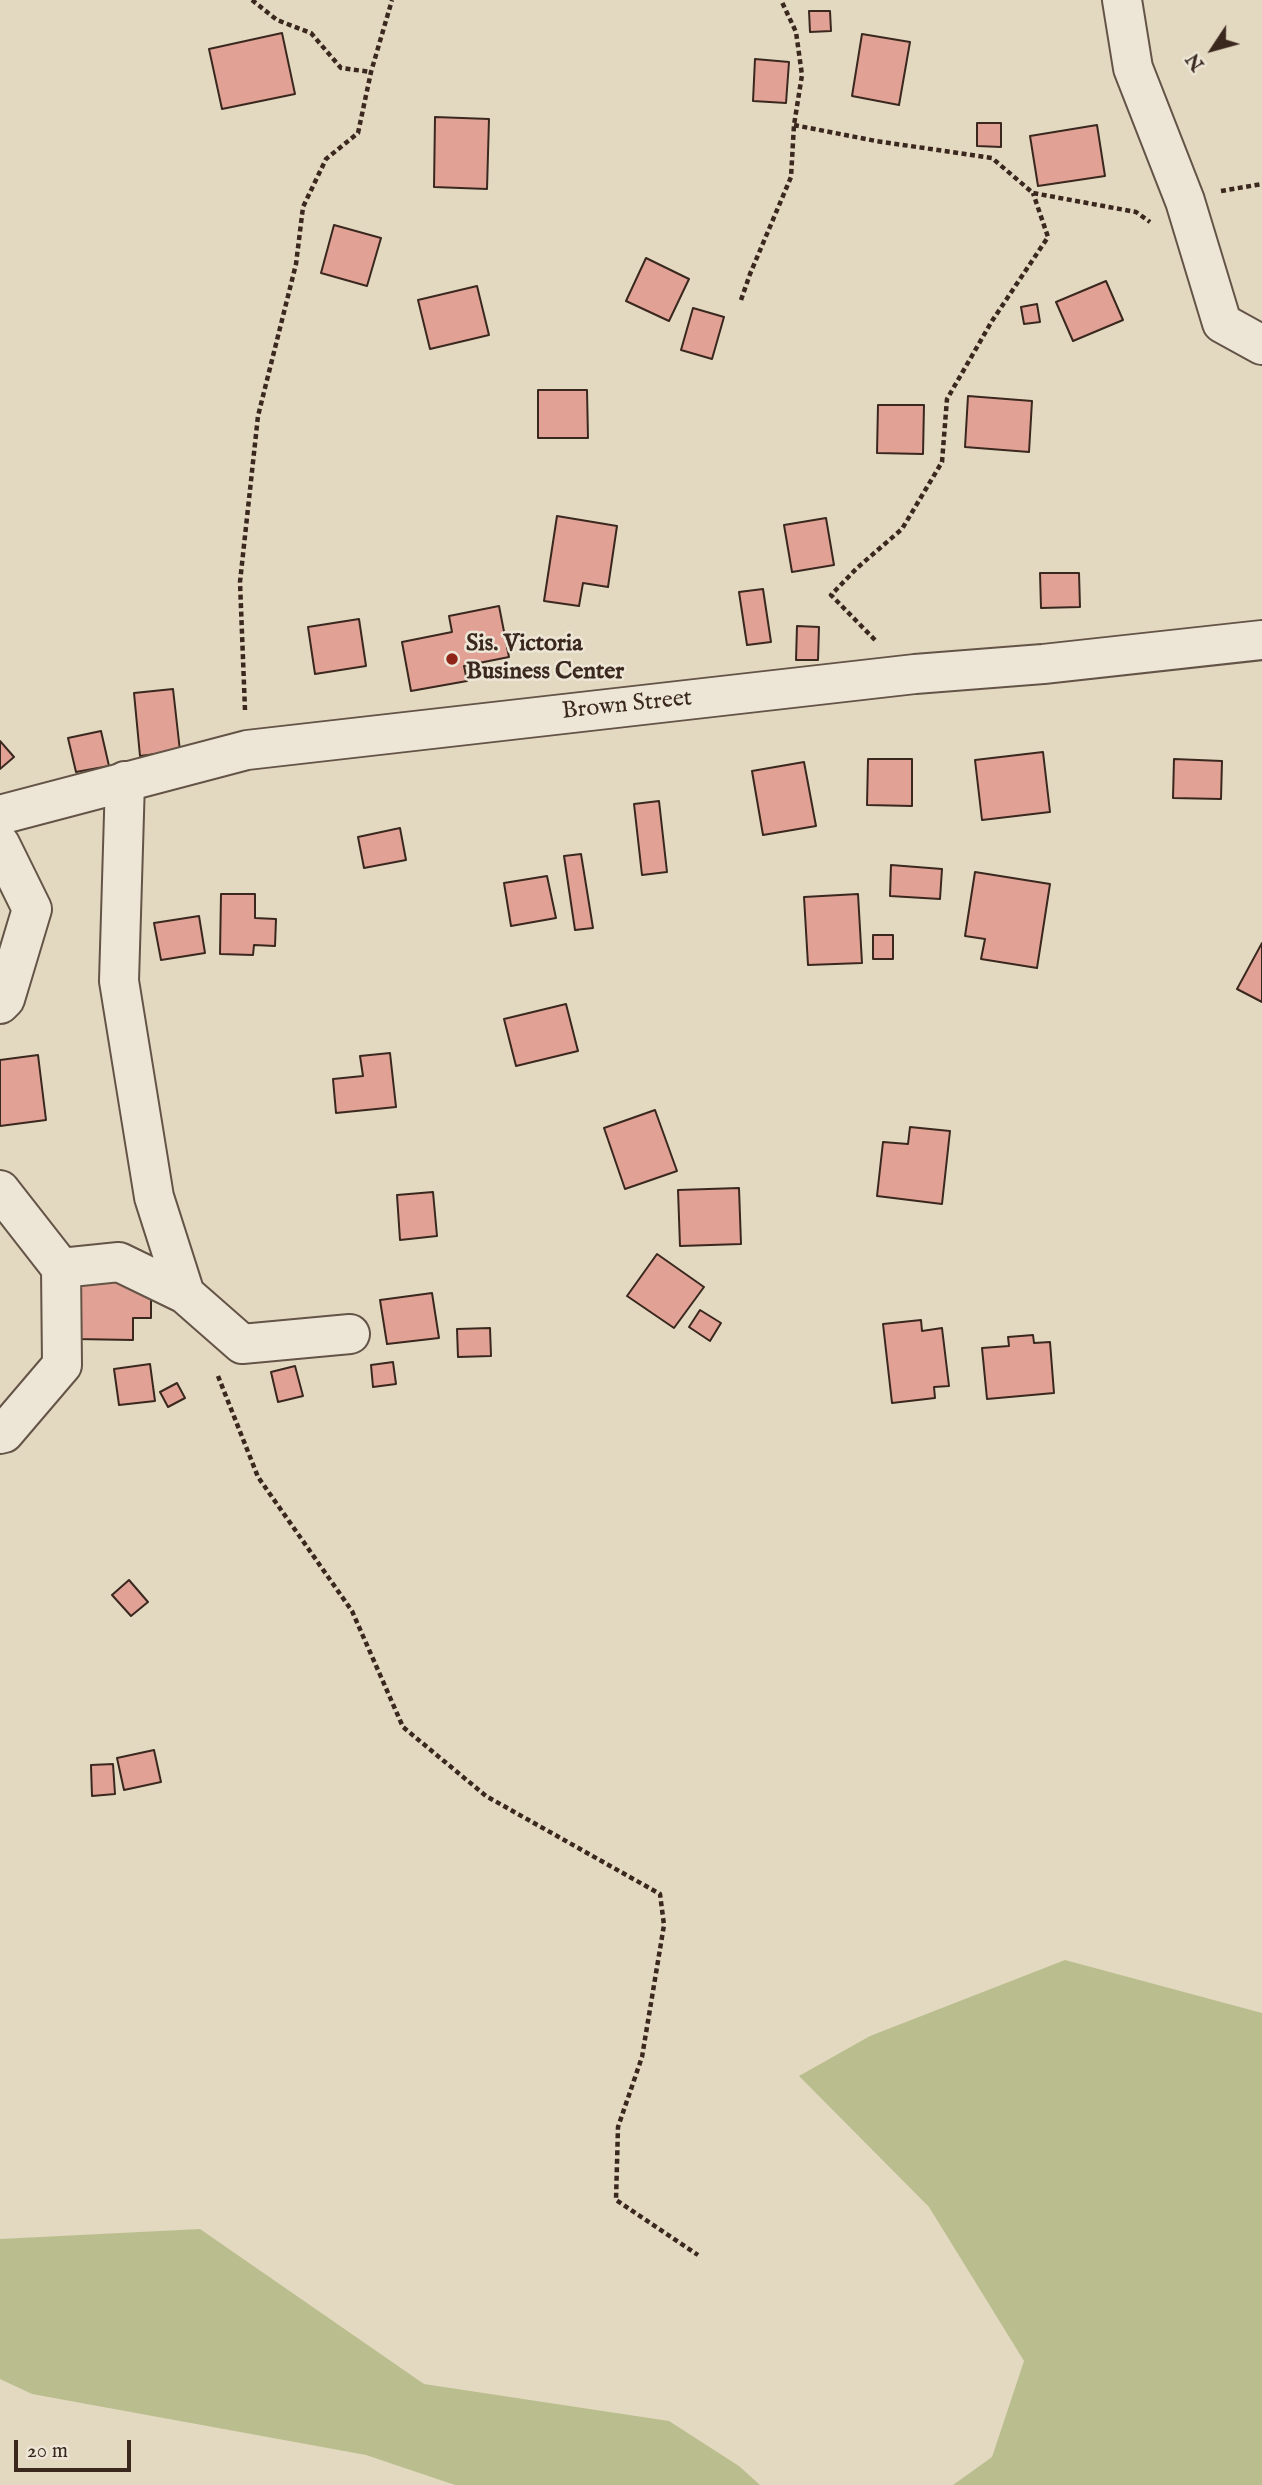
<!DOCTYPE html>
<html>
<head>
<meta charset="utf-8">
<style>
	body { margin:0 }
	#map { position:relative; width:1262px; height:2485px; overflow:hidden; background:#e3d9c0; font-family:"IM FELL English",serif }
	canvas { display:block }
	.north { position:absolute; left:1178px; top:14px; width:70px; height:70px; -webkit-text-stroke:5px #ede6d6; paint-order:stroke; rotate:234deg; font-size:19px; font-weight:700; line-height:28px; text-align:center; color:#3a281f }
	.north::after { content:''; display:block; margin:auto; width:24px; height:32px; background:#3a281f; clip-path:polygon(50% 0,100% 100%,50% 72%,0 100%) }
	.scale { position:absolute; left:14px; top:2440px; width:117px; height:32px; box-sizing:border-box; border:4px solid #3a281f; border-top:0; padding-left:9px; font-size:21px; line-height:24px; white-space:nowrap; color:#3a281f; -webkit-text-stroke:5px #ede6d6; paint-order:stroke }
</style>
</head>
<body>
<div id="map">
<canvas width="1262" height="2485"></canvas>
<div class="north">N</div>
<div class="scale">20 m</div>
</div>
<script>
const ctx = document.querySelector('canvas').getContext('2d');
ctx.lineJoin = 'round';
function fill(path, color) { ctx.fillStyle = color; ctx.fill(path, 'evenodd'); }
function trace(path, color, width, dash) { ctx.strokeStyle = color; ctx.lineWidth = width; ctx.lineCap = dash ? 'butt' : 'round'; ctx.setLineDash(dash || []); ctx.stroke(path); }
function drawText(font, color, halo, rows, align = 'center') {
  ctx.font = font + ' "IM FELL English",serif'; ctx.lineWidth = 5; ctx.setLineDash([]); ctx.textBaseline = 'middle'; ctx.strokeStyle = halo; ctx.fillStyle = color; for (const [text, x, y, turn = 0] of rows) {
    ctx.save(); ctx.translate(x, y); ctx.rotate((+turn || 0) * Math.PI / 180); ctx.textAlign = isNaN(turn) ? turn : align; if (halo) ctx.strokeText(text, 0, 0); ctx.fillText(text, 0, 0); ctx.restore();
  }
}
const green = new Path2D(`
	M1065,1960L1262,2013V2485H953L992,2457L1024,2361L929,2207L799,2076L870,2036Z
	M200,2229L424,2384L669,2421L739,2466L760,2485H455L366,2455L32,2394L0,2379V2239Z`);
const building = new Path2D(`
	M809,11H830L831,31L810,32Z
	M282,33L295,94L222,109L209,49Z
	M862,34L910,42L899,105L852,96Z
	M755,59L789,62L786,103L753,101Z
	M435,117L489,119L487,189L434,187Z
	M977,123H1001V147L977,146Z
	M1097,125L1105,176L1038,186L1030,136Z
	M334,225L381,238L367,286L321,273Z
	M646,258L689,279L669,321L626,301Z
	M1106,281L1123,320L1073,341L1056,302Z
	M477,286L489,335L430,349L418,300Z
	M1037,304L1040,322L1024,324L1021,307Z
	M693,308L724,317L712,359L681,350Z
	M538,390H587L588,438H538Z
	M968,396L1032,401L1029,452L965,447Z
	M878,405H924L923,454L877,453Z
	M557,516L617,526L608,587L583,583L579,606L544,601Z
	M826,518L834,565L792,572L784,525Z
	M1040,573H1079L1080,607L1041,608Z
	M763,589L771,642L747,645L739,592Z
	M499,606L509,657L464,666L467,681L411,691L402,642L452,632L449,616Z
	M359,619L366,666L315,674L308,627Z
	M797,626L819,627L818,660H796Z
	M173,689L180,751L140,756L134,693Z
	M101,731L109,766L76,772L68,738Z
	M0,741L14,757L0,769Z
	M1043,752L1050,812L982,820L975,760Z
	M868,759H912V806L867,805Z
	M1174,759L1222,761L1221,799L1173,798Z
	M804,762L816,826L763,835L752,771Z
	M659,801L667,872L642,875L634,804Z
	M400,828L406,860L364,868L358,837Z
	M581,854L593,928L575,930L564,856Z
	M891,865L942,869L940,899L890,896Z
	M975,872L1050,884L1037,968L981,959L985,939L965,936Z
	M547,876L556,918L511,926L504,883Z
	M221,894H255V918L276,919L275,946L254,945L253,955L220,954Z
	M858,894L862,963L808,965L804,897Z
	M199,916L205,953L161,960L154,923Z
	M873,935H893V959H873Z
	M1262,943V1002L1237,989Z
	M566,1004L578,1051L516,1066L504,1019Z
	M390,1053L396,1107L336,1113L333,1079L363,1076L360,1056Z
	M38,1055L46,1120L0,1126V1060Z
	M655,1110L677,1171L625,1189L604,1128Z
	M910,1127L950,1131L942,1204L877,1196L883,1142L908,1144Z
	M739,1188L741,1244L680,1246L678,1190Z
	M433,1192L437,1236L400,1240L397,1195Z
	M657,1254L704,1287L674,1328L627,1296Z
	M77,1281L142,1282L151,1292V1318H133V1340L76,1339Z
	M432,1293L439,1338L387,1344L380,1300Z
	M700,1310L721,1323L710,1341L689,1327Z
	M921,1320L922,1331L942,1328L949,1386L934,1387L935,1398L892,1403L883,1324Z
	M490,1328L491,1356L458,1357L457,1329Z
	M1033,1335L1034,1343L1050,1342L1054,1393L987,1399L982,1348L1009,1346L1008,1337Z
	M393,1362L396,1384L373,1387L371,1365Z
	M150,1364L155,1401L119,1405L114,1369Z
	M295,1366L303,1396L278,1402L271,1372Z
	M177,1383L185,1398L168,1407L160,1392Z
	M129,1580L148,1602L131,1616L112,1595Z
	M154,1750L161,1782L124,1790L117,1758Z
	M113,1764L115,1794L92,1796L91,1765Z`);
const path = new Path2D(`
	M252,0L277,20L311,33L341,68L371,72
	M794,125L876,141L992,158L1033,193L1136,212L1150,222
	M1221,191L1262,184
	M741,300L750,274L791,177L794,125L802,75L796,32L781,0
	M875,640L831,595L857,568L902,529L942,462L947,399L992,321L1048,237L1033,193
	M245,710L240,582L258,416L296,264L303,207L326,159L358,133L371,72L392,0
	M218,1376L258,1477L352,1611L403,1727L486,1796L660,1894L664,1925L642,2057L618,2127L616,2200L698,2255`);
const minor = new Path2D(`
	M1122,0L1133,68L1185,201L1222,323L1262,345
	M125,781L119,981L154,1197L185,1294
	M0,844L32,909L5,999L0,1004
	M0,1190L61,1268L62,1365L4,1433L0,1434
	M61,1268L119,1262L185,1294L242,1344L350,1334`);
const tertiary = new Path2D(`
	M0,815L247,750L915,674L1043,664L1262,640`);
const markers = [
	[452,659,7,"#8f2418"]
];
const poiNames = [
	["Sis. Victoria",466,645],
	["Business Center",466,673]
];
const streetNames = [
	["Brown Street",627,706,-6]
];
fill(green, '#babe8e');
fill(building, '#e1a295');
trace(building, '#3a281f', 2);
trace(minor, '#645447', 42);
trace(tertiary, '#645447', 42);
trace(path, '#3a281f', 4.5, [5, 3.5]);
trace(minor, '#ede6d6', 38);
trace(tertiary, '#ede6d6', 38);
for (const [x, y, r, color] of markers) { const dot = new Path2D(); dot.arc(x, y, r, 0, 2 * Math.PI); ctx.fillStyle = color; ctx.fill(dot); trace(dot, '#ede6d6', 2.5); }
drawText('bold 24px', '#3a281f', '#ede6d6', poiNames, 'left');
drawText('24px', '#3a281f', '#ede6d6', streetNames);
</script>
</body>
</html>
